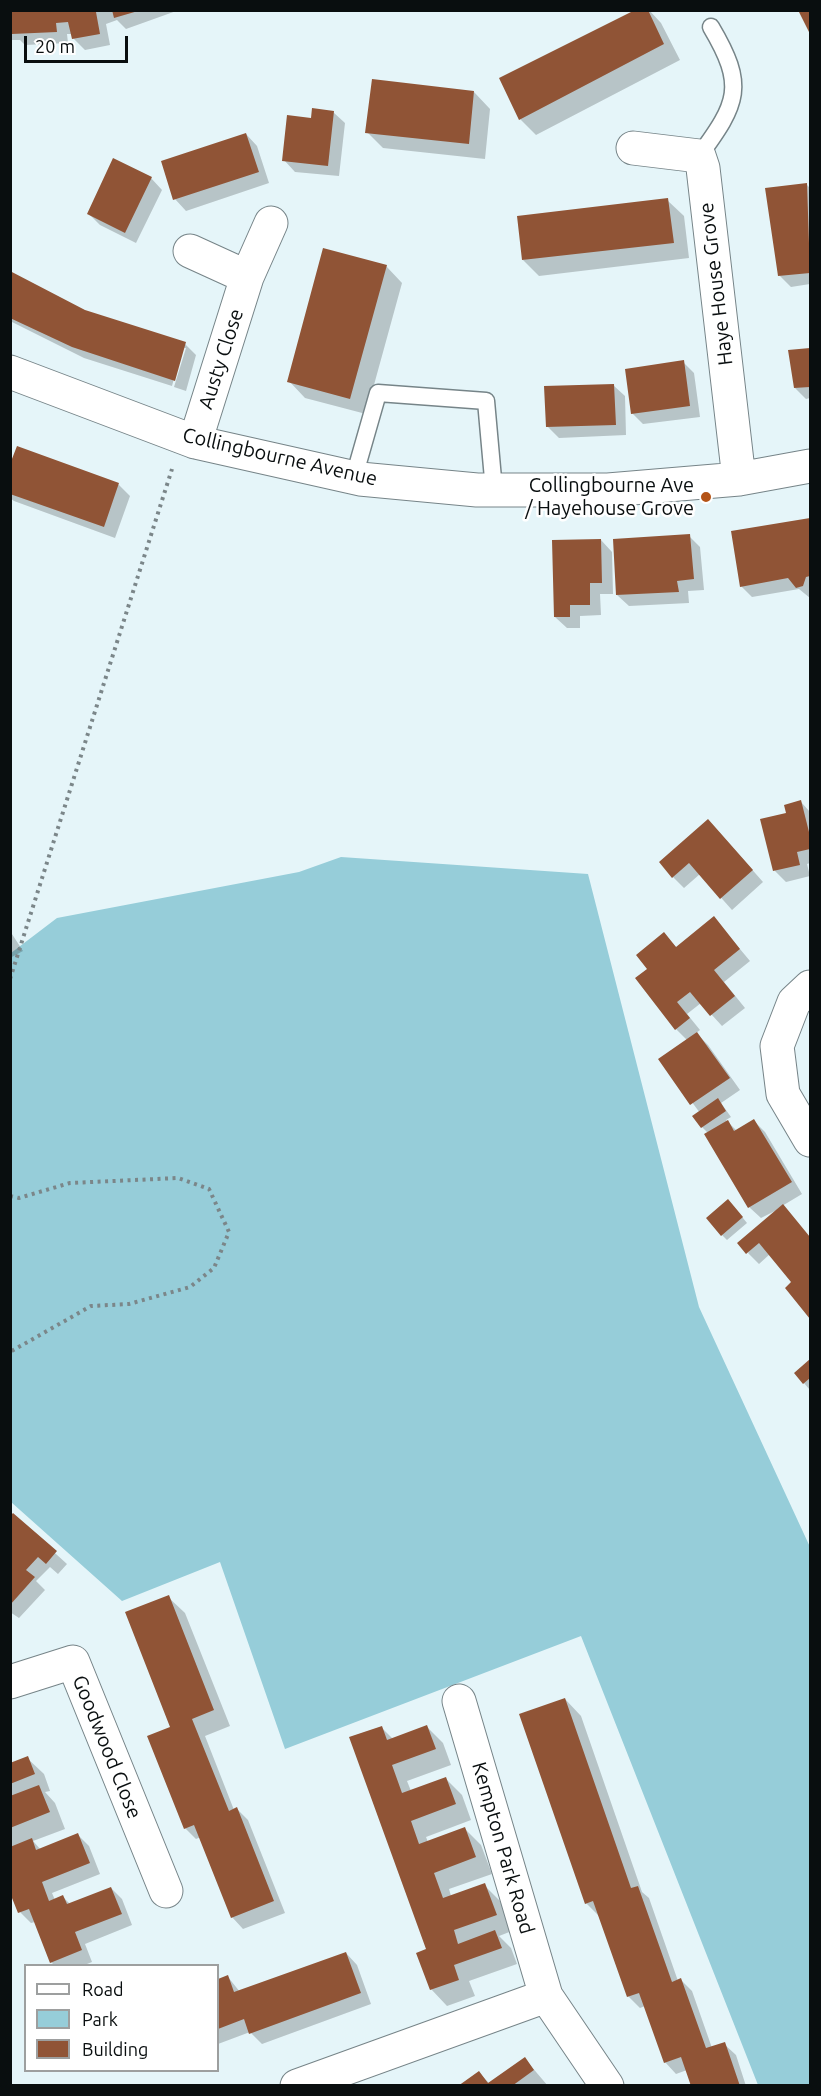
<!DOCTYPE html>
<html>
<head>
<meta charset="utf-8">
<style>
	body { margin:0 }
	#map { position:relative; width:821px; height:2096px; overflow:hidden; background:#e5f5f9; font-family:Ubuntu,sans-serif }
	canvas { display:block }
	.frame { position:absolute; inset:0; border:12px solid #090e0f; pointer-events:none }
	.legend { position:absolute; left:24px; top:1964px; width:195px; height:108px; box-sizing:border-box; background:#fff; border:2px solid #9d9f9f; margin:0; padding:8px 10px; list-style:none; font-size:18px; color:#090e0f }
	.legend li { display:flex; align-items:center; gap:12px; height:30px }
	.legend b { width:30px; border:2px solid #9d9f9f }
	.scale { position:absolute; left:24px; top:36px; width:104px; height:27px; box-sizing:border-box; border:3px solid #090e0f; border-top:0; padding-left:8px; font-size:18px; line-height:21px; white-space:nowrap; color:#090e0f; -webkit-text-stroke:4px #fff; paint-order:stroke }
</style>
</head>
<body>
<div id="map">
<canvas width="821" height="2096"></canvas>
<div class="frame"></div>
<ul class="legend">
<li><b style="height:8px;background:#fff"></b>Road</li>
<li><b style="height:16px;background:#96cdd9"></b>Park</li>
<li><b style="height:16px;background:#905436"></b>Building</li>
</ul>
<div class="scale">20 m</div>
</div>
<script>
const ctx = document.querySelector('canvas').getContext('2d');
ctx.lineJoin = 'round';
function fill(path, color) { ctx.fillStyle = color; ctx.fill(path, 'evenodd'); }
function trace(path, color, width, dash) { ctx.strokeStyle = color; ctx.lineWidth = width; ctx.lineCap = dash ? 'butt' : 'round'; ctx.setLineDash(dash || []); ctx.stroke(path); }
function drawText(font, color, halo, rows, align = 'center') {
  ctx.font = font + ' Ubuntu,sans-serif'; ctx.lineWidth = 5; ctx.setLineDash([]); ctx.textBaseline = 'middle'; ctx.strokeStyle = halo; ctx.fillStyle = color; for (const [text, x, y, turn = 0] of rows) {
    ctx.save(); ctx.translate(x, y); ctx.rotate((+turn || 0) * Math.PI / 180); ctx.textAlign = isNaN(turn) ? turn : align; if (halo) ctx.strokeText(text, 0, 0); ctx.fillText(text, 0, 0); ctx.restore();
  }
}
const green = new Path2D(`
	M341,857L588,874L699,1307L810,1547V2085H758L581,1636L285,1749L220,1562L122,1601L11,1502V953L57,918L299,872Z`);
const shadow = new Path2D(`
	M10,10H179L126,29L117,20L106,24L110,45L85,50L73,38L72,34H67L68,43L25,45L20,40H10Z
	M638,10H649L661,23L680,60L536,135L520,119Z
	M474,92L490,109L485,159L383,148L367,132Z
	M333,112L345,123L339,176L295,172L284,160L312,119Z
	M246,134L257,146L269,183L186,211L175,199Z
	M151,178L162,190L136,243L100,225L89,214Z
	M807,185L810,188V284L791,287L779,275Z
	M667,200L684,216L689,258L539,276L523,260Z
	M386,266L402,283L366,414L305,398L289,381Z
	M10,272L85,311L185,344L196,355L186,391L174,387L186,348H182L172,386L84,358L10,321Z
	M810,350V398L806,399L795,388L790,351Z
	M683,362L694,373L700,417L643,424L632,413Z
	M613,385L625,396L626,435L559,438L547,426Z
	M18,448L119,485L130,496L115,538L14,501L10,498V469Z
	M810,519V598L799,589L752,597L741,586L732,533Z
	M689,536L700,547L704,590L688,591L689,603L629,606L617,595Z
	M601,540L612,552L613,594H600L601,615L580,616V628H567L555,617Z
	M801,802L810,812V863L807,864L810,876L786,882L775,871L788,814Z
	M719,832L763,882L732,910L700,874L684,888L673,877Z
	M714,918L750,961L724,982L745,1008L722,1026L701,1003L687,1014L700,1030L696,1033L708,1045L740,1090L721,1103L731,1117L726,1120L737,1131L754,1121L765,1132L802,1194L782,1206L810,1238V1316L787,1288L793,1282L770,1254L759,1264L748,1253L779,1209L761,1218L749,1207L708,1133L702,1127L700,1113L660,1059L687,1040L676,1029L649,969L664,934L677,948Z
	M10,931L23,951L10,958Z
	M734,1207L747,1223L727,1240L722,1235Z
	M810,1361V1390L796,1374Z
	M13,1515L67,1564L58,1574L50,1567L36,1581L45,1590L19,1618L10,1612V1518Z
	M168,1597L185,1613L230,1726L205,1736L234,1810L237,1809L248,1820L285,1913L243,1929L232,1917L201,1837L196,1839L185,1828L173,1728Z
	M565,1699L581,1716L642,1892L649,1898L678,1981L681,1980L692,1991L712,2048L724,2044L736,2055L746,2086H692L687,2070L676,2074L665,2062L645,2006L640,2008L628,1996L601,1918L586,1903Z
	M381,1727L393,1739L427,1727L443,1743L451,1765L407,1781L411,1791L446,1779L462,1795L471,1820L426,1837L428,1842L465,1829L481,1845L492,1874L449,1889L451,1896L484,1885L500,1901L512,1931L499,1936L511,1948L517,1964L469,1981L475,1996L447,2006L431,1989L428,1950Z
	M27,1758L44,1774L50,1791L45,1792L55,1803L65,1829L33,1841L41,1850L78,1835L89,1846L100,1874L52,1893L55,1900L63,1897L70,1904L111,1888L122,1899L132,1925L85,1944L92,1962L82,1966H55L51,1962L35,1922L31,1923L20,1912L10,1888V1765Z
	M346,1953L357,1965L371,2004L262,2044L250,2032L218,2044V1981L228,1977L240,1992Z
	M525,2059L548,2086H461L479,2073L490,2084Z`);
const building = new Path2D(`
	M10,10H100L96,12L100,34L72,39L68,22L56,23L57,32L12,34Z
	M112,10H138V11L114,18Z
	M635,10H648L664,44L519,120L499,78Z
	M798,10H810V34Z
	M372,79L474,91L469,144L365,133Z
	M312,108L334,111L328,166L282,161L287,115L311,118Z
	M246,133L259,172L173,200L161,161Z
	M113,158L152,177L125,233L87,214Z
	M807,183L810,273L778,276L765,188Z
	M668,198L674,243L522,260L517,216Z
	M323,248L387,265L350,399L287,382Z
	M10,271L85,310L186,342L175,381L72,347L10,318Z
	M810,348V387L794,388L788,350Z
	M684,360L690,406L631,414L625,369Z
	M614,384L616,425L546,427L544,386Z
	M17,446L119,483L104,527L10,494V464Z
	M810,518V576L806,577L803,586L796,588L788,578L740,587L731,531Z
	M690,534L694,579L677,581L679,592L616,595L613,539Z
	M601,539L602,583H590V605H570V617H554L552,540Z
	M801,800L810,836V849L797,852L800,865L773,871L760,819L786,813L784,805Z
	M708,819L753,870L720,899L689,863L672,878L659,862Z
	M714,916L740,949L714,970L735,996L710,1016L690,992L677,1002L690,1018L675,1030L635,978L647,969L636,955L664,932L676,947Z
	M697,1032L730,1078L690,1105L658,1059Z
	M718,1098L726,1111L701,1128L692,1116Z
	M754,1119L792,1182L748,1208L704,1134L728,1120L734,1131Z
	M728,1199L743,1217L721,1236L706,1218Z
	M783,1204L810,1237V1319L785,1288L791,1282L759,1243L746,1254L737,1243Z
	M810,1359V1378L803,1384L794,1373Z
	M13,1513L57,1551L46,1564L38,1557L26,1570L35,1577L10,1605V1516Z
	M169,1595L214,1710L192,1719L229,1811L237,1807L274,1901L231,1918L194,1825L184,1829L147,1736L170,1727L125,1612Z
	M565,1698L631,1888L638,1886L672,1982L681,1978L706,2048L725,2042L740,2086H691L681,2057L664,2063L639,1993L627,1997L593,1901L585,1904L519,1714Z
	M427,1725L436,1749L392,1765L402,1793L446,1777L456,1804L411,1821L419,1844L465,1827L476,1857L434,1873L443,1898L485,1883L497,1915L454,1930L458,1944L495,1930L502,1948L454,1965L459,1980L430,1990L416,1953L426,1949L349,1737L382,1726L387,1740Z
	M28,1756L35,1774L10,1784V1763Z
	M39,1785L50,1812L10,1828V1796Z
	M78,1833L90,1863L42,1882L49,1901L63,1895L67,1904L111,1887L122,1914L75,1932L82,1950L50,1963L29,1909L18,1913L10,1893V1847L32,1838L36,1850Z
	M346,1952L361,1993L249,2034L244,2019L218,2029V1979L228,1975L234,1992Z
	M525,2057L534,2070L512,2086H458L479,2071L488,2083Z`);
const path = new Path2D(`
	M10,979L172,469
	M10,1196L19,1198L70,1183L178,1178L209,1189L229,1232L214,1268L190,1287L129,1304L91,1306L10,1352`);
const lane = new Path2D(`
	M699,156C738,103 746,86 711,27
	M354,477L378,393L486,401L494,490`);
const street = new Path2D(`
	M633,148L699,156L703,168L739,479
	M190,251L247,277
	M10,372L195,442L360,479L477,490H608L739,479L810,466
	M195,442L247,277L271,223
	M810,987L794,1002L777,1046L783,1094L810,1140
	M10,1682L73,1662L166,1891
	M459,1701L546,1996L607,2086
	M297,2086L546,1996`);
const markers = [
	[706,497,6,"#b45316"]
];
const streetNames = [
	["Haye House Grove",716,284,-97],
	["Austy Close",221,359,-72],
	["Collingbourne Avenue",280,457,13],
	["Goodwood Close",107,1747,68],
	["Kempton Park Road",503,1848,74]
];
const poiNames = [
	["Collingbourne Ave",694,485],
	["/ Hayehouse Grove",694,508]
];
fill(green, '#96cdd9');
fill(shadow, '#0003');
fill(building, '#905436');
trace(lane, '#768488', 19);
trace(street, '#768488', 35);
trace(path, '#7b8689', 4, [3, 4.5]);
trace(lane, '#fff', 16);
trace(street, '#fff', 33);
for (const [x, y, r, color] of markers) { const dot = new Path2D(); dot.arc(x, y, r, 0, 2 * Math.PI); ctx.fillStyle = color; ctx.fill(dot); trace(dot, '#fff', 2); }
drawText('20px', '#090e0f', '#fff', streetNames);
drawText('20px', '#090e0f', '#fff', poiNames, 'right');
</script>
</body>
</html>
